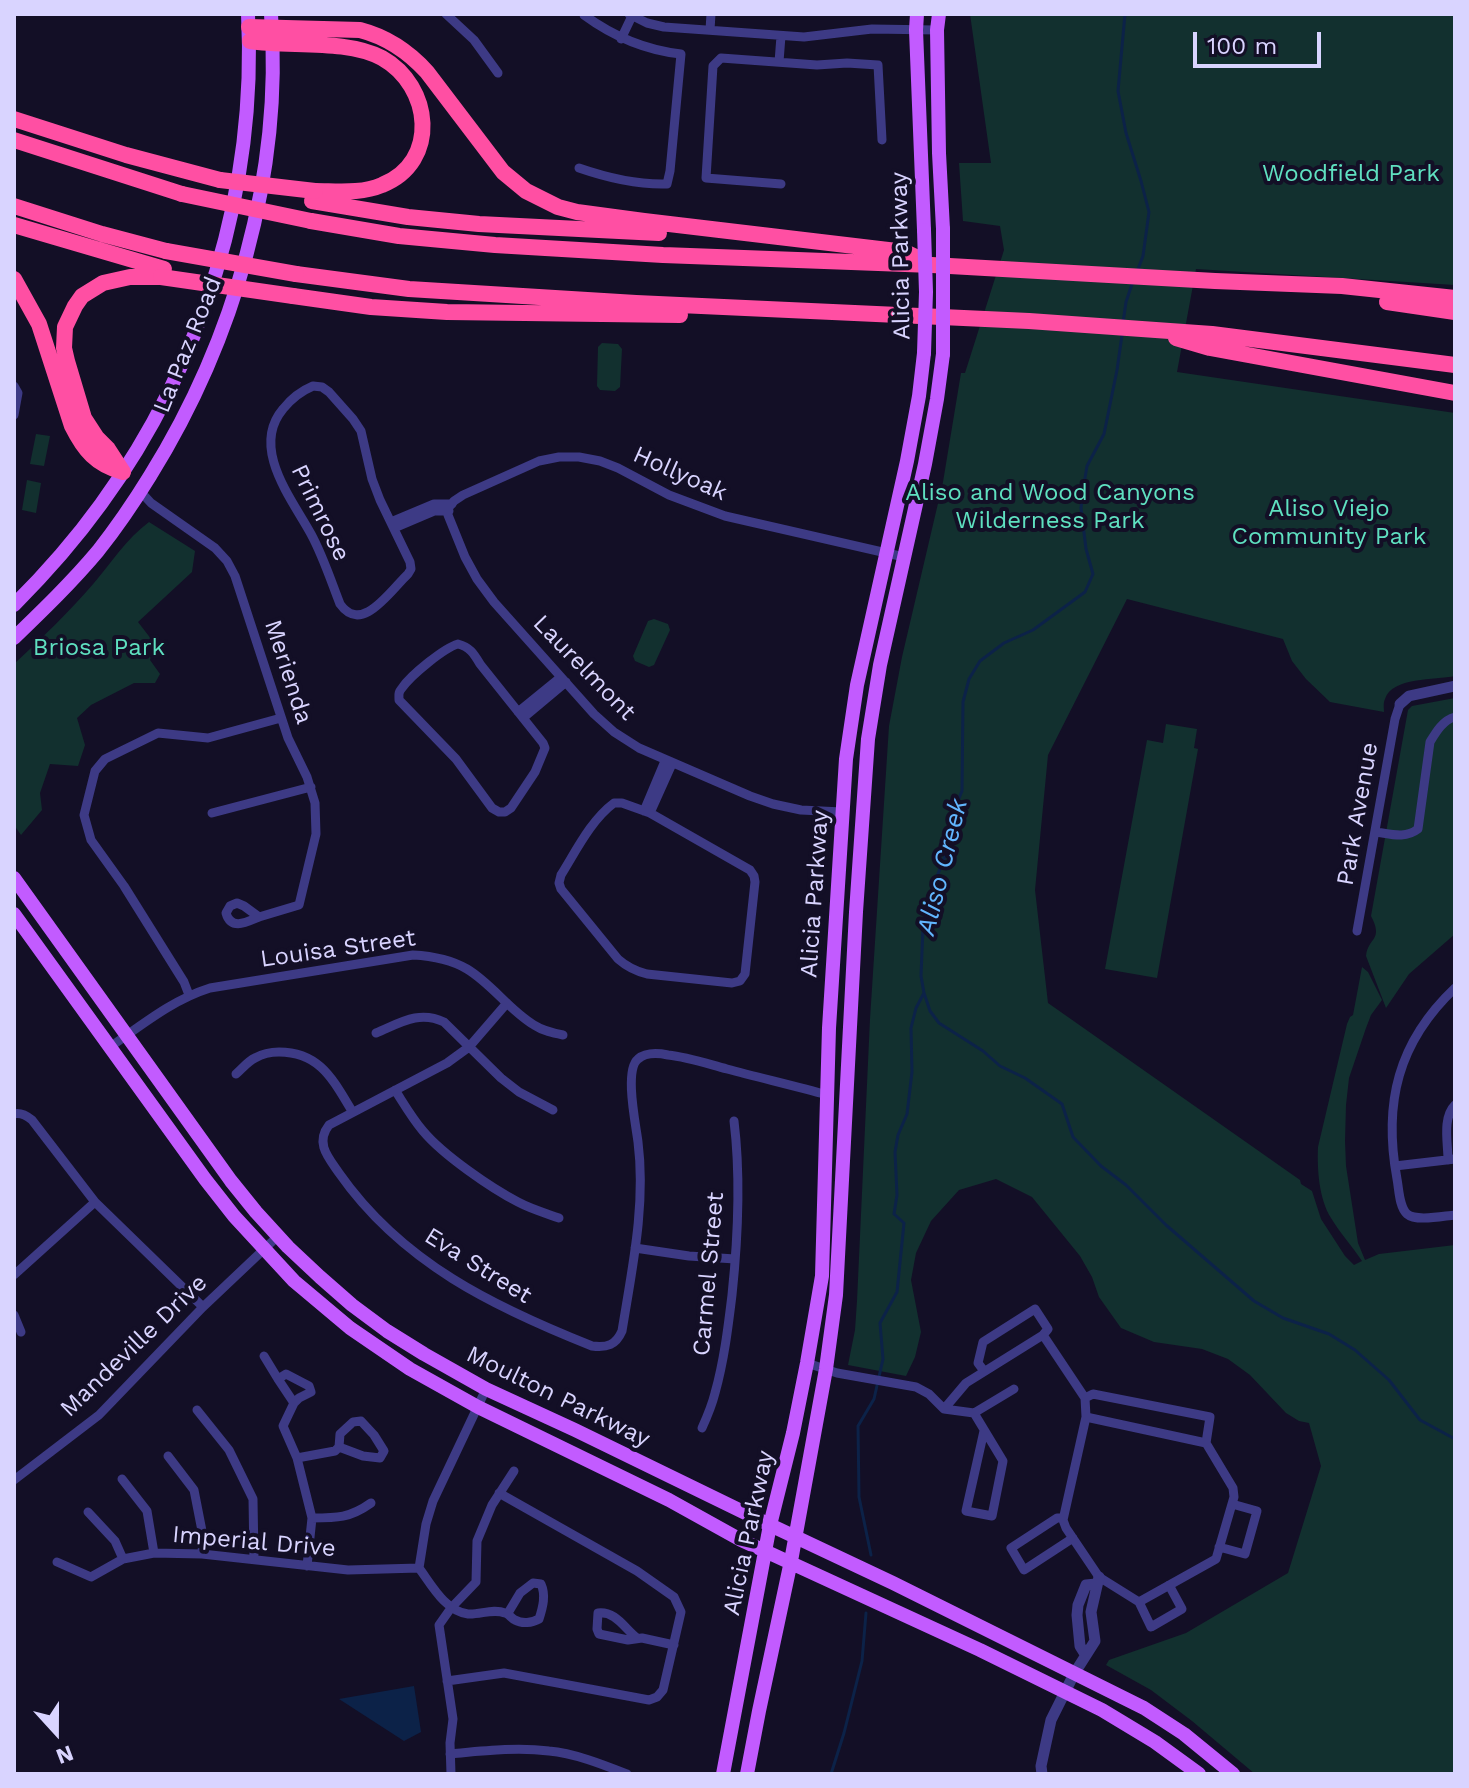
<!DOCTYPE html>
<html>
<head>
<meta charset="utf-8">
<style>
	body { margin:0 }
	#map { position:relative; width:1469px; height:1788px; overflow:hidden; background:#130f26; font-family:"Work Sans",sans-serif }
	canvas { display:block }
	.frame { position:absolute; inset:0; border:16px solid #d9d4ff; pointer-events:none }
	.north { position:absolute; left:16px; top:1692px; width:80px; height:80px; -webkit-text-stroke:6px #130f26; paint-order:stroke; rotate:159deg; font-size:22px; font-weight:700; line-height:32px; text-align:center; color:#d9d4ff }
	.north::after { content:''; display:block; margin:auto; width:28px; height:36px; background:#d9d4ff; clip-path:polygon(50% 0,100% 100%,50% 72%,0 100%) }
	.scale { position:absolute; left:1193px; top:32px; width:128px; height:36px; box-sizing:border-box; border:4px solid #d9d4ff; border-top:0; padding-left:10px; font-size:24px; line-height:28px; white-space:nowrap; color:#d9d4ff; -webkit-text-stroke:6px #130f26; paint-order:stroke }
</style>
</head>
<body>
<div id="map">
<canvas width="1469" height="1788"></canvas>
<div class="frame"></div>
<div class="north">N</div>
<div class="scale">100 m</div>
</div>
<script>
const ctx = document.querySelector('canvas').getContext('2d');
ctx.lineJoin = 'round';
function fill(path, color) { ctx.fillStyle = color; ctx.fill(path, 'evenodd'); }
function trace(path, color, width, dash) { ctx.strokeStyle = color; ctx.lineWidth = width; ctx.lineCap = dash ? 'butt' : 'round'; ctx.setLineDash(dash || []); ctx.stroke(path); }
function drawText(font, color, halo, rows, align = 'center') {
  ctx.font = font + ' "Work Sans",sans-serif'; ctx.lineWidth = 8; ctx.setLineDash([]); ctx.textBaseline = 'middle'; ctx.strokeStyle = halo; ctx.fillStyle = color; for (const [text, x, y, turn = 0] of rows) {
    ctx.save(); ctx.translate(x, y); ctx.rotate((+turn || 0) * Math.PI / 180); ctx.textAlign = isNaN(turn) ? turn : align; if (halo) ctx.strokeText(text, 0, 0); ctx.fillText(text, 0, 0); ctx.restore();
  }
}
const green = new Path2D(`
	M970,14H1455V285L1196,269L1177,372L1455,413V676C1435,680 1392,677 1385,699C1383,703 1384,708 1384,712L1330,702L1306,679L1292,661L1283,639L1127,599L1048,755L1035,890L1048,1003L1300,1180L1301,1184L1312,1191L1321,1219L1345,1256L1354,1265L1362,1261C1352,1246 1340,1233 1331,1218C1319,1199 1317,1169 1318,1147L1347,1024L1350,1017L1353,1015L1362,967L1368,972L1382,1000L1371,1015L1366,1028L1349,1078L1346,1105L1345,1141L1346,1166L1358,1243L1365,1260L1379,1254L1455,1245V1774H1255L1192,1721L1151,1690L1106,1665L1109,1660L1186,1633L1288,1573L1321,1466L1309,1423L1299,1421L1286,1413L1250,1375L1228,1359L1202,1349L1154,1342L1121,1328L1099,1297L1092,1277L1080,1256L1032,1197L996,1179L959,1190L931,1221L916,1253L911,1280L921,1332L915,1357L906,1376L848,1365L855,1330L857,1301L870,1019L889,726L902,657L943,482L961,373H965L1004,250L1000,226L963,221L959,163H991Z
	M602,343L618,344L622,349L620,387L615,391L600,390L597,386L598,347Z
	M36,434L50,436L44,466L30,464Z
	M27,480L41,483L36,513L22,510Z
	M149,522L195,551L192,572L138,622L155,644L150,660L160,674L155,683H134L91,705L77,718L85,745L78,766L50,764L40,793L42,810L21,835L14,825V664C42,638 69,612 94,583C112,562 126,539 149,522Z
	M654,619L668,624L670,630L654,665L649,667L635,661L633,656L648,621Z
	M1455,698V934L1409,974L1386,1008L1366,956C1368,937 1384,941 1371,916L1408,710L1412,706Z
	M1166,724L1197,729L1194,748L1198,749L1157,978L1105,969L1147,740L1163,743Z`);
const water = new Path2D(`
	M414,1686L421,1732L404,1741L339,1699Z`);
const stream = new Path2D(`
	M1125,14L1118,91L1126,133L1141,181L1149,212L1143,256L1138,269
	M1123,323L1126,302L1132,284
	M1122,335L1117,370L1104,434L1087,466L1083,490L1081,508L1086,549L1093,574L1085,592L1033,630L1004,643L980,661L969,679L963,702L962,791L955,808L947,851L930,894L923,927L921,976L924,993L930,1011L939,1023L983,1051L1000,1066L1025,1078L1062,1104L1073,1137L1101,1166L1126,1185L1166,1225L1254,1301L1283,1318L1329,1334L1355,1350L1389,1380L1420,1420L1455,1439
	M871,1555L859,1497L858,1426L874,1399L883,1359L880,1323L897,1292L904,1223L894,1214L897,1195L895,1152L898,1135L907,1114L912,1072L911,1028L916,1008L924,993
	M831,1774L844,1733L862,1661L866,1613`);
const minor = new Path2D(`
	M446,14L474,40L498,73
	M629,14L647,23L664,27L804,37L872,29L937,30
	M710,30L711,14
	M621,39L632,16
	M779,62L781,36
	M579,168C608,178 636,185 667,184L670,171L681,54C644,50 614,37 584,15
	M781,184L706,178L713,66L721,58L817,65L847,63L878,65L882,140
	M14,386L18,393L14,415
	M313,386L322,387L329,392L353,419L361,431L372,479L380,500L410,562L411,569L408,574C390,591 362,635 340,604C331,581 323,556 311,534C292,499 250,448 283,409C291,399 301,391 313,386Z
	M140,491L151,503L215,548L227,561L235,576L288,738L307,777L315,803L316,834L299,905L259,917L244,906L237,903L230,906L226,913C231,931 247,922 259,917
	M391,522L434,504H452
	M394,528L434,511H449
	M458,644C470,647 474,654 480,664L543,743L545,748L535,772L511,808L505,812H499L492,808L456,759L399,700C399,694 398,693 402,688C411,675 444,648 458,644Z
	M518,712L561,677
	M523,718L566,682
	M614,803H622L650,813L750,870L754,876L755,882L745,974L740,981L732,983L647,974C635,971 627,967 618,959L561,889L559,883L561,875C576,851 591,820 614,803Z
	M644,811L665,761
	M842,812L801,810L773,804L750,796L639,748L614,732L594,714L494,602L477,579L465,557L448,515L449,507L454,501L463,495L539,461L559,457H579L600,461L618,468L669,495L725,516L904,557
	M212,813L311,787
	M650,813L672,764
	M1376,832C1391,834 1405,839 1418,829L1430,742C1436,732 1443,720 1455,717
	M1357,931L1395,719L1400,704
	M1455,988C1398,1042 1383,1103 1397,1179C1399,1189 1399,1207 1407,1214C1416,1222 1443,1216 1455,1215
	M189,995L184,982L124,886L91,840L84,815L95,771L105,759L158,733L208,738L281,718
	M507,1003L469,1047L447,1063L329,1125C315,1143 328,1157 339,1173C402,1263 494,1307 592,1346C607,1348 616,1345 622,1331C632,1269 646,1205 638,1142C636,1125 624,1070 638,1059C646,1052 658,1053 668,1055C688,1057 708,1064 727,1069C761,1078 795,1086 828,1095
	M376,1033C400,1023 419,1010 444,1022L501,1078L519,1092L553,1110
	M110,1047C142,1025 172,1000 210,988L413,955C432,956 450,959 467,969C492,984 509,1010 534,1025C543,1031 553,1033 563,1035
	M236,1074C242,1069 248,1061 255,1058C262,1054 271,1052 279,1052C320,1052 333,1080 352,1111
	M395,1090C404,1104 412,1118 423,1131C443,1155 491,1188 518,1202C531,1209 545,1213 559,1218
	M14,1114C21,1112 27,1116 32,1120L95,1202L203,1307
	M1448,1160C1448,1143 1442,1118 1455,1105
	M1395,1166L1455,1159
	M635,1248L689,1256L735,1259
	M14,1275L95,1202
	M14,1315L21,1332
	M264,1356L278,1379
	M807,1363L837,1373L916,1387L929,1394L944,1409L974,1413L1003,1461L992,1516L966,1511L984,1431
	M984,1371L978,1363L983,1342L1035,1309L1048,1329L1043,1335L1085,1398
	M1093,1394L1210,1417L1206,1443L1233,1488L1234,1497L1216,1559L1139,1602L1099,1577L1066,1528L1063,1520L1086,1417L1085,1398Z
	M294,1403L299,1398L311,1392L309,1386L286,1374L278,1379L294,1403L283,1426L297,1458L312,1518L307,1566
	M944,1409L966,1383L1043,1335
	M197,1410L229,1450L253,1499L254,1559
	M974,1413L1014,1389
	M1086,1417L1206,1443
	M702,1428C707,1417 712,1405 715,1393C724,1361 728,1328 732,1295C738,1238 741,1178 734,1121
	M168,1456L194,1490L203,1536L202,1554
	M297,1458L335,1451L339,1447L363,1456L380,1458L384,1451L374,1435L361,1421L353,1422L340,1434L339,1447
	M122,1479L147,1511L154,1553
	M14,1480L99,1415L203,1307L278,1236
	M88,1512L115,1541L123,1559
	M312,1518C337,1518 350,1518 371,1503
	M1063,1518H1057L1011,1548L1024,1570L1073,1538
	M1219,1547L1245,1554L1257,1511L1232,1504
	M57,1562L91,1577L123,1559L154,1553L202,1554L348,1570L419,1568
	M419,1568C431,1584 445,1611 468,1614C480,1615 493,1608 505,1613C509,1614 511,1618 515,1620C522,1624 532,1623 539,1619C543,1607 546,1595 541,1584L533,1583L520,1593L508,1613
	M419,1568L426,1524L433,1501L486,1389
	M1139,1602L1151,1627L1182,1609L1169,1585
	M637,1638C624,1628 616,1611 598,1613L597,1629L599,1634L628,1640L642,1638L674,1645
	M447,1681L504,1673L649,1700L657,1697L663,1690L681,1612L674,1597L637,1571L499,1493
	M450,1754C483,1751 516,1747 549,1751C574,1753 604,1765 627,1774
	M451,1774L450,1743L453,1719L439,1625L451,1608L476,1582L477,1541L492,1505L514,1471`);
const tertiary = new Path2D(`
	M1400,704L1409,696L1455,686
	M1085,1654L1080,1646L1077,1615L1078,1605L1086,1585L1096,1584
	M1042,1774L1041,1766L1051,1720L1074,1674L1095,1641L1091,1612L1099,1577`);
const primary = new Path2D(`
	M917,14L916,30L924,230
	M939,14L937,30L939,153L943,229
	M14,605C45,574 75,540 101,504C203,364 257,188 248,14
	M14,638C43,610 72,582 98,551C117,527 134,502 150,476C234,341 283,174 271,14
	M14,878L231,1181L256,1212L288,1247L320,1277L352,1305L387,1331L424,1354L486,1389L575,1430L770,1525L893,1583L1144,1708L1184,1734L1233,1774
	M14,914L205,1179L234,1216L294,1281L350,1328L410,1369L478,1407L669,1500L741,1540L980,1650L1102,1710L1155,1742L1199,1774
	M723,1774L770,1525L793,1433L807,1363L822,1276L829,1028L846,759L857,685L907,461L919,396L924,353
	M747,1774L759,1711L791,1561L826,1369L836,1295L856,912L868,739L880,665L925,464L937,399L943,354`);
const motorway = new Path2D(`
	M249,27L360,30C387,37 408,51 427,72L503,172L526,191L558,207L577,212L644,221L905,252L924,261
	M250,41C290,47 347,39 382,58C432,86 440,162 382,185C361,194 337,191 315,191
	M14,119L126,155L220,180
	M14,140L182,194
	M312,201L408,217L479,224L659,233
	M14,206L102,234L166,251
	M311,221L399,236L495,245L663,255L932,265L1215,281L1342,286L1455,298
	M14,225L164,269
	M296,274L409,289L636,303L1029,321L1212,334L1455,365
	M14,279L39,324L72,426C84,450 96,465 123,472
	M293,296L371,307L447,312L680,315
	M1387,302L1455,312
	M1176,338L1210,348L1455,393
	M123,472L108,449L97,438L84,418L67,361L64,348L65,327L75,306L82,296L103,283L130,277H161`);
const primaryBridge = new Path2D(`
	M924,230L926,292L924,353
	M943,354V229`);
const motorwayBridge = new Path2D(`
	M220,180L315,191
	M182,194L311,221
	M166,251L296,274
	M161,277L293,296`);
const parkNames = [
	["Woodfield Park",1351,174],
	["Aliso and Wood Canyons",1050,493],
	["Wilderness Park",1050,521],
	["Aliso Viejo",1329,509],
	["Community Park",1329,537],
	["Briosa Park",99,648]
];
const streetNames = [
	["Alicia Parkway",901,256,-91],
	["La Paz Road",188,345,-68],
	["Hollyoak",680,474,24],
	["Primrose",320,513,64],
	["Laurelmont",584,668,46],
	["Merienda",288,672,72],
	["Park Avenue",1358,814,-80],
	["Alicia Parkway",815,894,-86],
	["Louisa Street",338,949,-8],
	["Eva Street",478,1266,32],
	["Carmel Street",709,1274,-85],
	["Mandeville Drive",134,1346,-44],
	["Moulton Parkway",558,1397,26],
	["Alicia Parkway",749,1533,-78],
	["Imperial Drive",254,1542,5]
];
const waterNames = [
	["Aliso Creek",943,867,-76]
];
fill(green, '#12302f');
fill(water, '#0c2248');
trace(stream, '#0c2248', 3);
trace(minor, '#3d3a85', 9);
trace(tertiary, '#3d3a85', 11);
trace(primary, '#c25bff', 14);
trace(motorway, '#ff4fa3', 16);
trace(primaryBridge, '#c25bff', 14);
trace(motorwayBridge, '#ff4fa3', 16);
drawText('24px', '#5fe0c0', '#130f26', parkNames);
drawText('24px', '#d9d4ff', '#130f26', streetNames);
drawText('italic 26px', '#62b6ff', '#130f26', waterNames);
</script>
</body>
</html>
